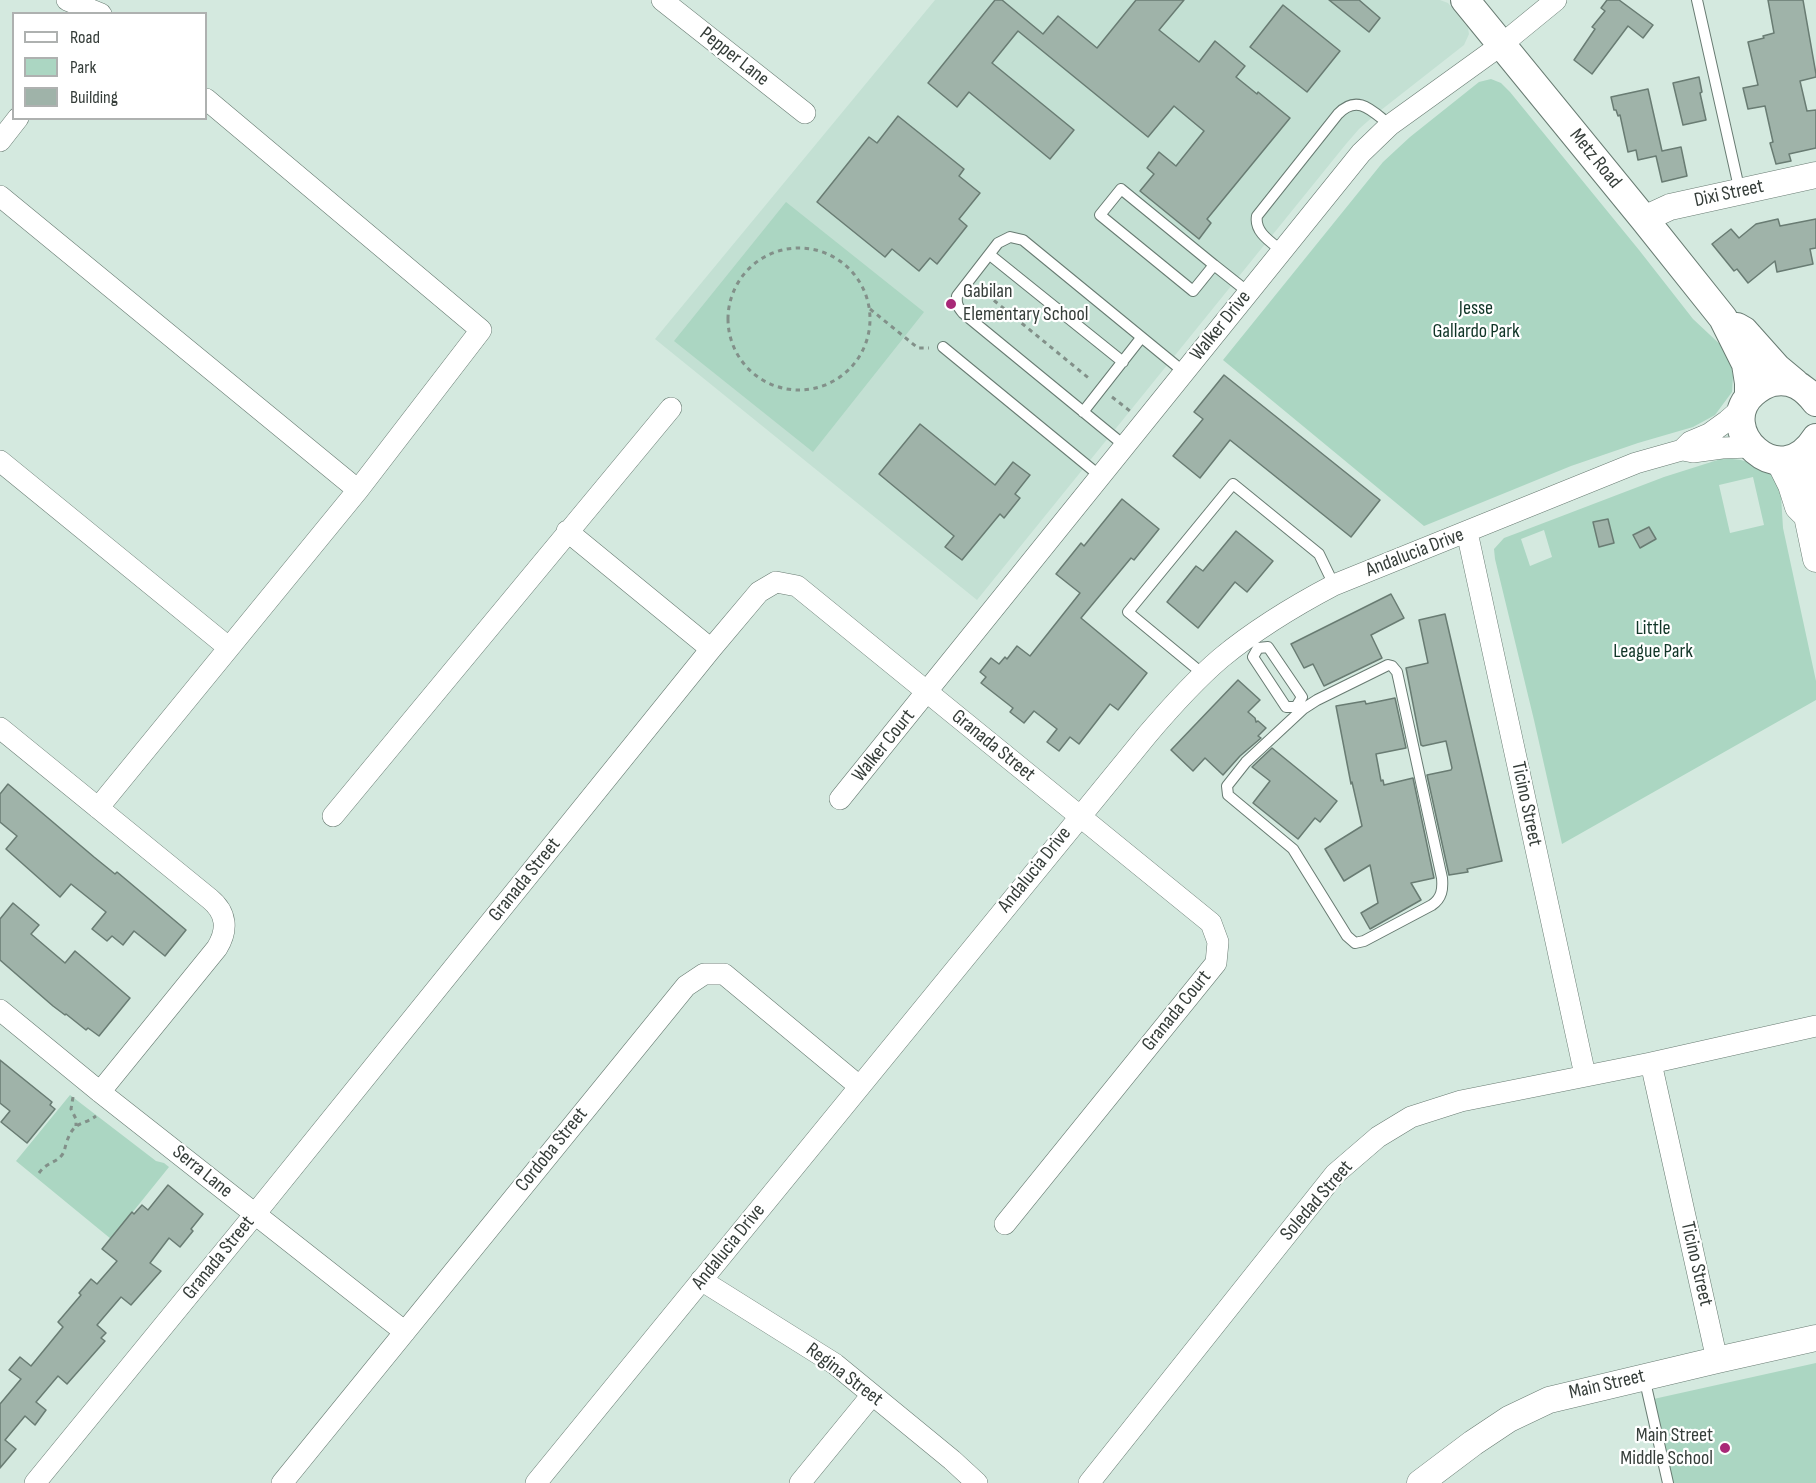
<!DOCTYPE html>
<html>
<head>
<meta charset="utf-8">
<style>
	body { margin:0 }
	#map { position:relative; width:1816px; height:1483px; overflow:hidden; background:#d4e9df; font-family:"Sofia Sans Condensed",sans-serif }
	canvas { display:block }
	.legend { position:absolute; left:12px; top:12px; width:195px; height:108px; box-sizing:border-box; background:#fff; border:2px solid #aeb1b0; margin:0; padding:8px 10px; list-style:none; font-size:18px; color:#353d39 }
	.legend li { display:flex; align-items:center; gap:12px; height:30px }
	.legend b { width:30px; border:2px solid #aeb1b0 }
</style>
</head>
<body>
<div id="map">
<canvas width="1816" height="1483"></canvas>
<ul class="legend">
<li><b style="height:8px;background:#fff"></b>Road</li>
<li><b style="height:16px;background:#abd6c2"></b>Park</li>
<li><b style="height:16px;background:#9fb3a9"></b>Building</li>
</ul>
</div>
<script>
const ctx = document.querySelector('canvas').getContext('2d');
ctx.lineJoin = 'round';
function fill(path, color) { ctx.fillStyle = color; ctx.fill(path, 'evenodd'); }
function trace(path, color, width, dash) { ctx.strokeStyle = color; ctx.lineWidth = width; ctx.lineCap = dash ? 'butt' : 'round'; ctx.setLineDash(dash || []); ctx.stroke(path); }
function drawText(font, color, halo, rows, align = 'center') {
  ctx.font = font + ' "Sofia Sans Condensed",sans-serif'; ctx.lineWidth = 4.5; ctx.setLineDash([]); ctx.textBaseline = 'middle'; ctx.strokeStyle = halo; ctx.fillStyle = color; for (const [text, x, y, turn = 0] of rows) {
    ctx.save(); ctx.translate(x, y); ctx.rotate((+turn || 0) * Math.PI / 180); ctx.textAlign = isNaN(turn) ? turn : align; if (halo) ctx.strokeText(text, 0, 0); ctx.fillText(text, 0, 0); ctx.restore();
  }
}
const built = new Path2D(`
	M935,0H1440L1448,3L1468,28L1469,34L1464,45L1376,114L1359,129L1346,144L977,600L655,339Z`);
const green = new Path2D(`
	M1491,79L1501,83L1510,92L1639,250L1693,319L1725,349L1731,362L1733,376L1732,392L1715,415L1693,427L1638,443L1571,466L1424,526L1223,360L1383,162L1410,137L1479,82Z
	M786,202L924,312L813,452L674,341Z
	M1724,458L1741,460L1755,464L1769,472L1777,483L1781,496L1783,528L1816,681V700L1562,844L1534,720L1495,559L1494,549L1504,538L1520,532L1664,477ZM1753,477L1764,525L1730,533L1719,485ZM1544,530L1552,557L1530,566L1521,539Z
	M70,1095L156,1161L164,1163L169,1167L111,1239L16,1161Z
	M1816,1363V1483H1668L1649,1400Z`);
const building = new Path2D(`
	M995,0H1002L1043,34L1058,16L1097,48L1136,0H1184L1159,30L1199,62L1215,41L1245,66L1236,77L1257,94L1258,92L1290,118L1207,219L1211,223L1199,239L1140,191L1154,174L1147,168L1159,152L1176,166L1204,131L1174,106L1148,137L1018,31L992,63L1074,130L1050,159L969,92L957,107L928,83Z
	M1329,0H1359L1380,18L1369,32Z
	M1607,0H1619L1653,25L1643,38L1628,26L1592,74L1574,60L1595,29L1592,27L1605,11L1601,8Z
	M1768,0H1803L1816,74V77L1800,81L1807,111L1816,110V148L1789,154L1791,161L1776,164L1770,143L1773,142L1765,106L1748,109L1743,88L1758,85L1748,42L1764,38L1763,36L1774,33Z
	M1283,5L1340,51L1307,92L1250,47Z
	M1699,77L1702,92L1700,93L1706,120L1683,125L1673,83Z
	M1648,89L1662,151L1681,147L1687,176L1662,182L1656,156L1638,160L1636,150L1628,152L1620,115L1618,116L1616,110H1614L1611,97Z
	M898,116L964,169L959,176L980,193L959,219L967,226L937,264L930,258L919,271L892,249L885,257L817,202L869,137L877,143Z
	M1778,219L1780,226L1816,219V248L1810,249L1813,264L1777,272L1775,261L1748,283L1737,269L1734,271L1712,244L1731,229L1739,238L1756,224Z
	M1224,375L1380,500L1351,537L1230,440L1200,478L1173,456L1203,419L1194,412Z
	M920,424L995,485L1013,462L1030,475L1015,494L1020,498L1004,518L1000,514L962,560L945,547L954,536L879,474Z
	M1122,499L1159,529L1134,560L1131,558L1081,618L1147,673L1118,710L1110,704L1079,744L1070,737L1059,751L1047,742L1057,729L1034,711L1024,723L1010,712L1013,708L981,683L986,677L980,672L991,658L999,664L1005,657L1007,659L1017,646L1030,656L1080,593L1056,574L1081,543L1084,546Z
	M1608,519L1614,543L1599,547L1593,522Z
	M1649,527L1656,539L1640,548L1633,535Z
	M1236,531L1273,561L1247,592L1235,582L1198,628L1167,602L1196,566L1203,571Z
	M1391,594L1404,618L1371,635L1382,658L1324,686L1313,664L1304,668L1291,644Z
	M1445,614L1502,861L1467,869L1468,872L1449,875L1427,775L1451,770L1452,768L1446,741L1423,746L1421,745L1406,668L1428,663L1419,620Z
	M1238,680L1260,700L1248,712L1255,718L1256,722L1258,721L1266,728L1258,736L1261,738L1240,756L1223,775L1205,758L1193,771L1171,750Z
	M1395,698L1406,748L1376,754L1381,781L1383,780L1384,785L1413,778L1434,878L1411,883L1421,900L1370,929L1361,913L1378,903L1370,865L1344,881L1325,849L1362,826L1352,782L1351,784L1336,706L1365,701L1366,704Z
	M1272,748L1337,801L1320,822L1315,818L1298,839L1253,803L1270,781L1252,767Z
	M8,784L94,857L115,874L117,872L186,930L165,956L134,931L123,945L112,936L107,941L92,929L106,912L71,884L60,897L6,849L17,836L0,822V794Z
	M13,903L39,925L31,934L65,963L75,951L130,998L99,1036L88,1028L86,1030L66,1014L65,1015L53,1006L0,960V919Z
	M0,1060L52,1102L50,1105L55,1109L27,1143L1,1122L10,1111L0,1103Z
	M168,1185L203,1214L191,1229L193,1231L180,1247L169,1238L150,1263L161,1271L131,1305L121,1297L97,1325L106,1333L101,1338L105,1341L67,1384L58,1376L36,1402L46,1410L35,1425L25,1416L5,1440L16,1449L0,1468V1404L21,1379L9,1370L20,1357L31,1366L63,1327L58,1322L81,1295L79,1293L91,1279L97,1284L117,1261L102,1249L132,1212L134,1214L142,1205L148,1210Z`);
const path = new Path2D(`
	M728 319a71 71 0 1 1 142 0a71 71 0 1 1-142 0Z
	M980,289L1091,380
	M870,309L918,348H929
	M1112,397L1130,411
	M73,1097L71,1109L76,1119V1126
	M39,1173C47,1162 56,1163 62,1155C65,1151 65,1146 67,1141C74,1121 82,1126 96,1116`);
const service = new Path2D(`
	M1697,0L1740,192
	M1121,189L1214,265L1193,291L1100,215Z
	M1282,251C1271,242 1254,232 1257,216L1338,114C1358,93 1373,112 1390,125
	M990,255L1123,362
	M1214,265L1248,292
	M943,347L1100,476
	M1083,412L1141,338
	M1125,446L963,313C958,307 956,304 957,296L998,243L1010,237L1023,240L1184,372
	M1268,647L1302,697L1296,707H1286L1253,657L1258,648Z
	M1388,665L1392,666L1397,672L1442,878C1443,889 1442,898 1432,905L1364,941L1355,943L1347,936L1293,849L1228,795L1227,786L1246,762L1303,709L1317,700Z
	M1203,674L1128,612L1233,484L1319,554L1334,585
	M1644,1377L1668,1483`);
const minor = new Path2D(`
	M67,0L101,14
	M662,0L805,113
	M0,141L18,118
	M0,196L358,490
	M1683,450L1693,452L1722,448L1751,447
	M0,461L228,647
	M567,531L711,649
	M1467,532L1585,1075
	M0,728L210,899C227,913 228,930 217,948L100,1092
	M840,799L1361,153L1390,125L1501,45L1556,0
	M98,808L358,490L481,330L206,99
	M333,816L671,408
	M0,1010L100,1092L405,1332
	M1651,1063L1717,1360
	M701,1280L835,1364L952,1460L977,1483
	M35,1483L255,1214L711,649L759,592L776,582L797,586L1211,923L1218,942L1216,963L1005,1224
	M282,1483L686,986L704,974H724L859,1086
	M536,1483L1147,735C1170,708 1194,681 1221,658C1256,629 1294,606 1334,585L1636,463L1682,450L1690,442L1709,434L1727,421L1743,407
	M800,1483L872,1395
	M1089,1483L1335,1174L1378,1137L1411,1117L1461,1101L1651,1063L1816,1026`);
const tertiary = new Path2D(`
	M1644,219L1670,207L1816,175
	M1804,452L1810,503L1807,516L1816,559
	M1779,461L1791,485L1798,507L1803,512
	M1420,1483L1473,1443L1509,1419L1549,1400L1717,1360L1816,1338`);
const secondary = new Path2D(`
	M1465,0L1644,219L1723,318L1746,364L1749,383V396
	M1737,327L1744,331L1777,368L1795,383
	M1816,402C1805,388 1792,378 1773,382C1765,384 1759,388 1753,393C1713,428 1779,496 1816,438`);
const markers = [
	[951,304,6,"#a82877"],
	[1725,1448,6,"#a82877"]
];
const streetNames = [
	["Pepper Lane",734,57,38],
	["Metz Road",1595,159,51],
	["Dixi Street",1729,194,-12],
	["Walker Drive",1221,326,-51],
	["Andalucia Drive",1415,553,-21],
	["Walker Court",884,746,-51],
	["Granada Street",993,746,39],
	["Ticino Street",1526,804,78],
	["Andalucia Drive",1035,870,-51],
	["Granada Street",525,880,-51],
	["Granada Court",1177,1011,-51],
	["Cordoba Street",552,1150,-51],
	["Serra Lane",202,1172,39],
	["Soledad Street",1317,1201,-49],
	["Andalucia Drive",729,1247,-51],
	["Granada Street",219,1258,-51],
	["Ticino Street",1696,1264,77],
	["Regina Street",844,1375,37],
	["Main Street",1607,1385,-13]
];
const poiNames = [
	["Gabilan",963,292],
	["Elementary School",963,315],
	["Main Street",1713,1436,"right"],
	["Middle School",1713,1459,"right"]
];
const parkNames = [
	["Jesse",1476,309],
	["Gallardo Park",1476,332],
	["Little",1653,629],
	["League Park",1653,652]
];
fill(built, '#c3e0d3');
fill(green, '#abd6c2');
fill(building, '#9fb3a9');
trace(building, '#697c73', 1.5);
trace(service, '#687b72', 12);
trace(minor, '#687b72', 22);
trace(tertiary, '#687b72', 27);
trace(secondary, '#687b72', 30);
trace(path, '#829089', 3, [4.5, 4.5]);
trace(service, '#fff', 10);
trace(minor, '#fff', 21);
trace(tertiary, '#fff', 26);
trace(secondary, '#fff', 28);
for (const [x, y, r, color] of markers) { const dot = new Path2D(); dot.arc(x, y, r, 0, 2 * Math.PI); ctx.fillStyle = color; ctx.fill(dot); trace(dot, '#fff', 2); }
drawText('20px', '#353d39', '#fff', streetNames);
drawText('20px', '#353d39', '#fff', poiNames, 'left');
drawText('20px', '#103527', '#fff', parkNames);
</script>
</body>
</html>
